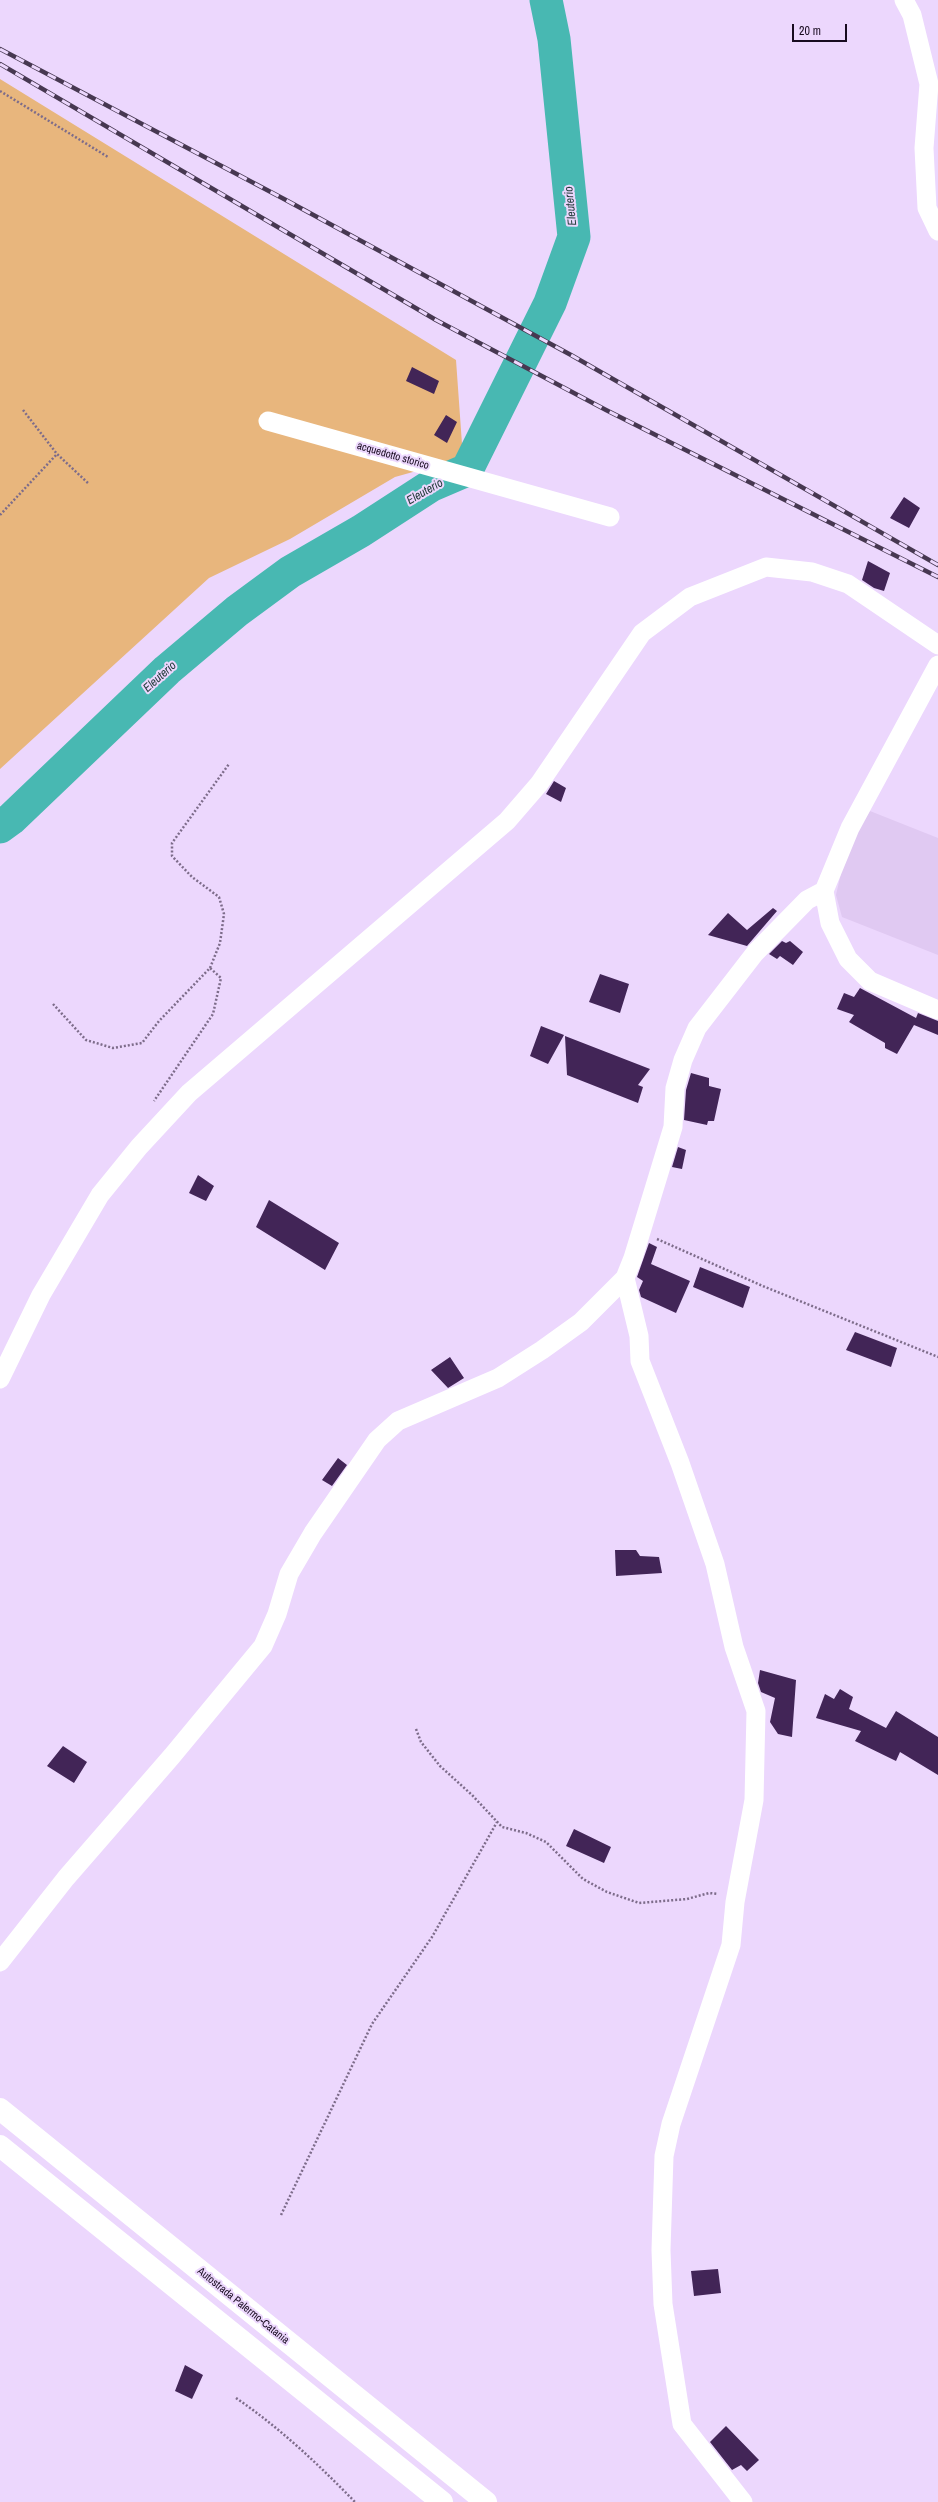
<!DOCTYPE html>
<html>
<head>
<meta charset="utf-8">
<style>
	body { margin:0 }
	#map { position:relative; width:938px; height:2502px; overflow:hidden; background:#ecd7fd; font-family:"Archivo Narrow",sans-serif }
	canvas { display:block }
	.scale { position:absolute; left:792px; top:24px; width:55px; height:18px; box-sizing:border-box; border:2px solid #180b20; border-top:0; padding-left:5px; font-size:12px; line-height:14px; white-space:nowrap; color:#180b20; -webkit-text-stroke:3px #ecd7fd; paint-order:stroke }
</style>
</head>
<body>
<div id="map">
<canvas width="938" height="2502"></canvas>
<div class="scale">20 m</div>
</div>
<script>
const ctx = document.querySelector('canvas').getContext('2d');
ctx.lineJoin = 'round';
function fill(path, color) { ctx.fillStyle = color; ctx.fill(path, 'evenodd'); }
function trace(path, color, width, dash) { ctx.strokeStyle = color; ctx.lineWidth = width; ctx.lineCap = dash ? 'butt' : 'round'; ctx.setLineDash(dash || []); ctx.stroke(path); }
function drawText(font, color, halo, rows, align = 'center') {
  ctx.font = font + ' "Archivo Narrow",sans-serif'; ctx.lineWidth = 4; ctx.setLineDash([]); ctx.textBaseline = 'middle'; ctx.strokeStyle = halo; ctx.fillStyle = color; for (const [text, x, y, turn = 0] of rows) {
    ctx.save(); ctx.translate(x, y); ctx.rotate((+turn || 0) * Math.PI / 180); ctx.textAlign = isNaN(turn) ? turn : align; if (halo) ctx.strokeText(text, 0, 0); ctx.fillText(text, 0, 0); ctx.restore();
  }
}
const built = new Path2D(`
	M870,811L938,838V955L842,917L836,895L842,869L853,837Z`);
const green = new Path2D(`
	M0,79L456,360L463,458L395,477L290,539L209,578L0,769Z`);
const river = new Path2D(`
	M0,827L11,819L167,670L237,611L290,572L361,531L432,485L467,470L550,303L574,237L554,39L546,0`);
const building = new Path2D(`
	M412,367L439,381L434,394L406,381Z
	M446,415L457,422L447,443L434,435Z
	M904,497L920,508L909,528L890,518Z
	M868,561L890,573L884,591L874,588L862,580Z
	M554,781L566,788L561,802L546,794Z
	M773,908L777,911L747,946L708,935L728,913L747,930Z
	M782,941L786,943L790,941L803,952L793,965L780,956L777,959L769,954Z
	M600,974L629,984L620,1013L589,1002Z
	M860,988L916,1018L918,1013L938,1021V1035L914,1025L897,1054L885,1048V1043L849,1022L854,1015L837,1009L844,993L854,997Z
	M541,1026L564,1035L548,1064L530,1056Z
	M565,1036L650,1069L638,1085L643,1087L638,1103L567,1075Z
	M691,1073L709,1078V1086L721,1089L714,1121H708L707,1125L684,1120L686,1090Z
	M678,1147L686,1150L682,1169L672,1167Z
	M198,1175L214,1186L206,1201L189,1193Z
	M269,1200L339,1243L325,1270L256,1227Z
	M649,1243L657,1247L651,1264L690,1281L676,1313L641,1297L639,1290L643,1281L637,1277Z
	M700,1267L750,1287L743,1308L693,1287Z
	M855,1332L897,1348L891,1367L846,1350Z
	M450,1357L464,1378L448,1388L431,1370Z
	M338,1458L347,1465L332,1486L322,1480Z
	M615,1550H636L640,1556L659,1557L662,1573L616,1576Z
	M760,1670L796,1680L792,1737L778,1734L770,1722L775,1698L761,1692L758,1683Z
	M840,1689L853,1697L849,1709L886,1728L896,1711L938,1737V1775L900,1752L896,1761L855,1741L861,1731L816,1718L825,1694L834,1699Z
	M63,1746L87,1762L74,1783L47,1766Z
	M574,1829L611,1847L604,1863L566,1846Z
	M718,2269L721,2293L694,2296L691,2271Z
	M185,2365L203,2375L192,2399L175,2391Z
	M726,2426L759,2460L747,2471L741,2465L732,2470L710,2442Z`);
const path = new Path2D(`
	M0,91L108,157
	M23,410L57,454L89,484
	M0,515L57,454
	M210,968L220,943L224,914L219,897L192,877L172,856V843L229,764
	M53,1004L86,1040L113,1048L142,1043L159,1021L210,968L221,978L213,1014L154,1101
	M657,1239L765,1287L938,1357
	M416,1729L421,1742L440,1766L472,1795L502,1827L526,1833L546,1842L583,1879L607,1892L639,1903L687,1899L709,1893L718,1894
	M281,2215L372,2024L432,1937L497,1822
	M236,2398C280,2428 318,2464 355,2502`);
const minor = new Path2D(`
	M904,0L912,15L929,84L924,148L927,208L938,231
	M268,421L610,517
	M938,665L850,828L824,891L830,923L848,959L870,981L938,1010
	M625,1278L639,1336L640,1361L680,1463L715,1564L734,1647L756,1711L754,1800L735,1902L731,1945L671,2124L664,2156L661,2250L663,2304L682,2424L743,2502
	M0,1379L41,1295L100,1195L139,1147L189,1093L507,821L539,784L642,633L690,597L766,567L812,572L848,584L938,645
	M0,1962L66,1878L172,1756L263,1646L277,1614L289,1574L313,1533L377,1440L398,1421L498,1378L542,1350L581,1322L625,1278L633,1258L673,1127L675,1088L683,1060L697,1028L755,953L807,900L824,891`);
const highway = new Path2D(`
	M0,2109L486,2502
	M0,2146L442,2502`);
const rail = new Path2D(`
	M0,49L284,199L571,355L938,565
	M0,64L436,320L606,410L938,577`);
const streetNames = [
	["acquedotto storico",393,456,16],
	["Autostrada Palermo-Catania",243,2306,39]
];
const waterNames = [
	["Eleuterio",571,206,-96],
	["Eleuterio",425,492,-30],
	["Eleuterio",160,677,-42]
];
fill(built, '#e0c9f2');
fill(green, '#e8b67d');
trace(river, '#48b8b2', 33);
fill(building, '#422557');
trace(path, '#7d6c8a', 2.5, [2, 2]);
trace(minor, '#fff', 19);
trace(highway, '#fff', 22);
trace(rail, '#473851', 4.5);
trace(rail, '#ecd7fd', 3, [9]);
drawText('11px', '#180b20', '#ecd7fd', streetNames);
drawText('italic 12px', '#223b39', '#ecd7fd', waterNames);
</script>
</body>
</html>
